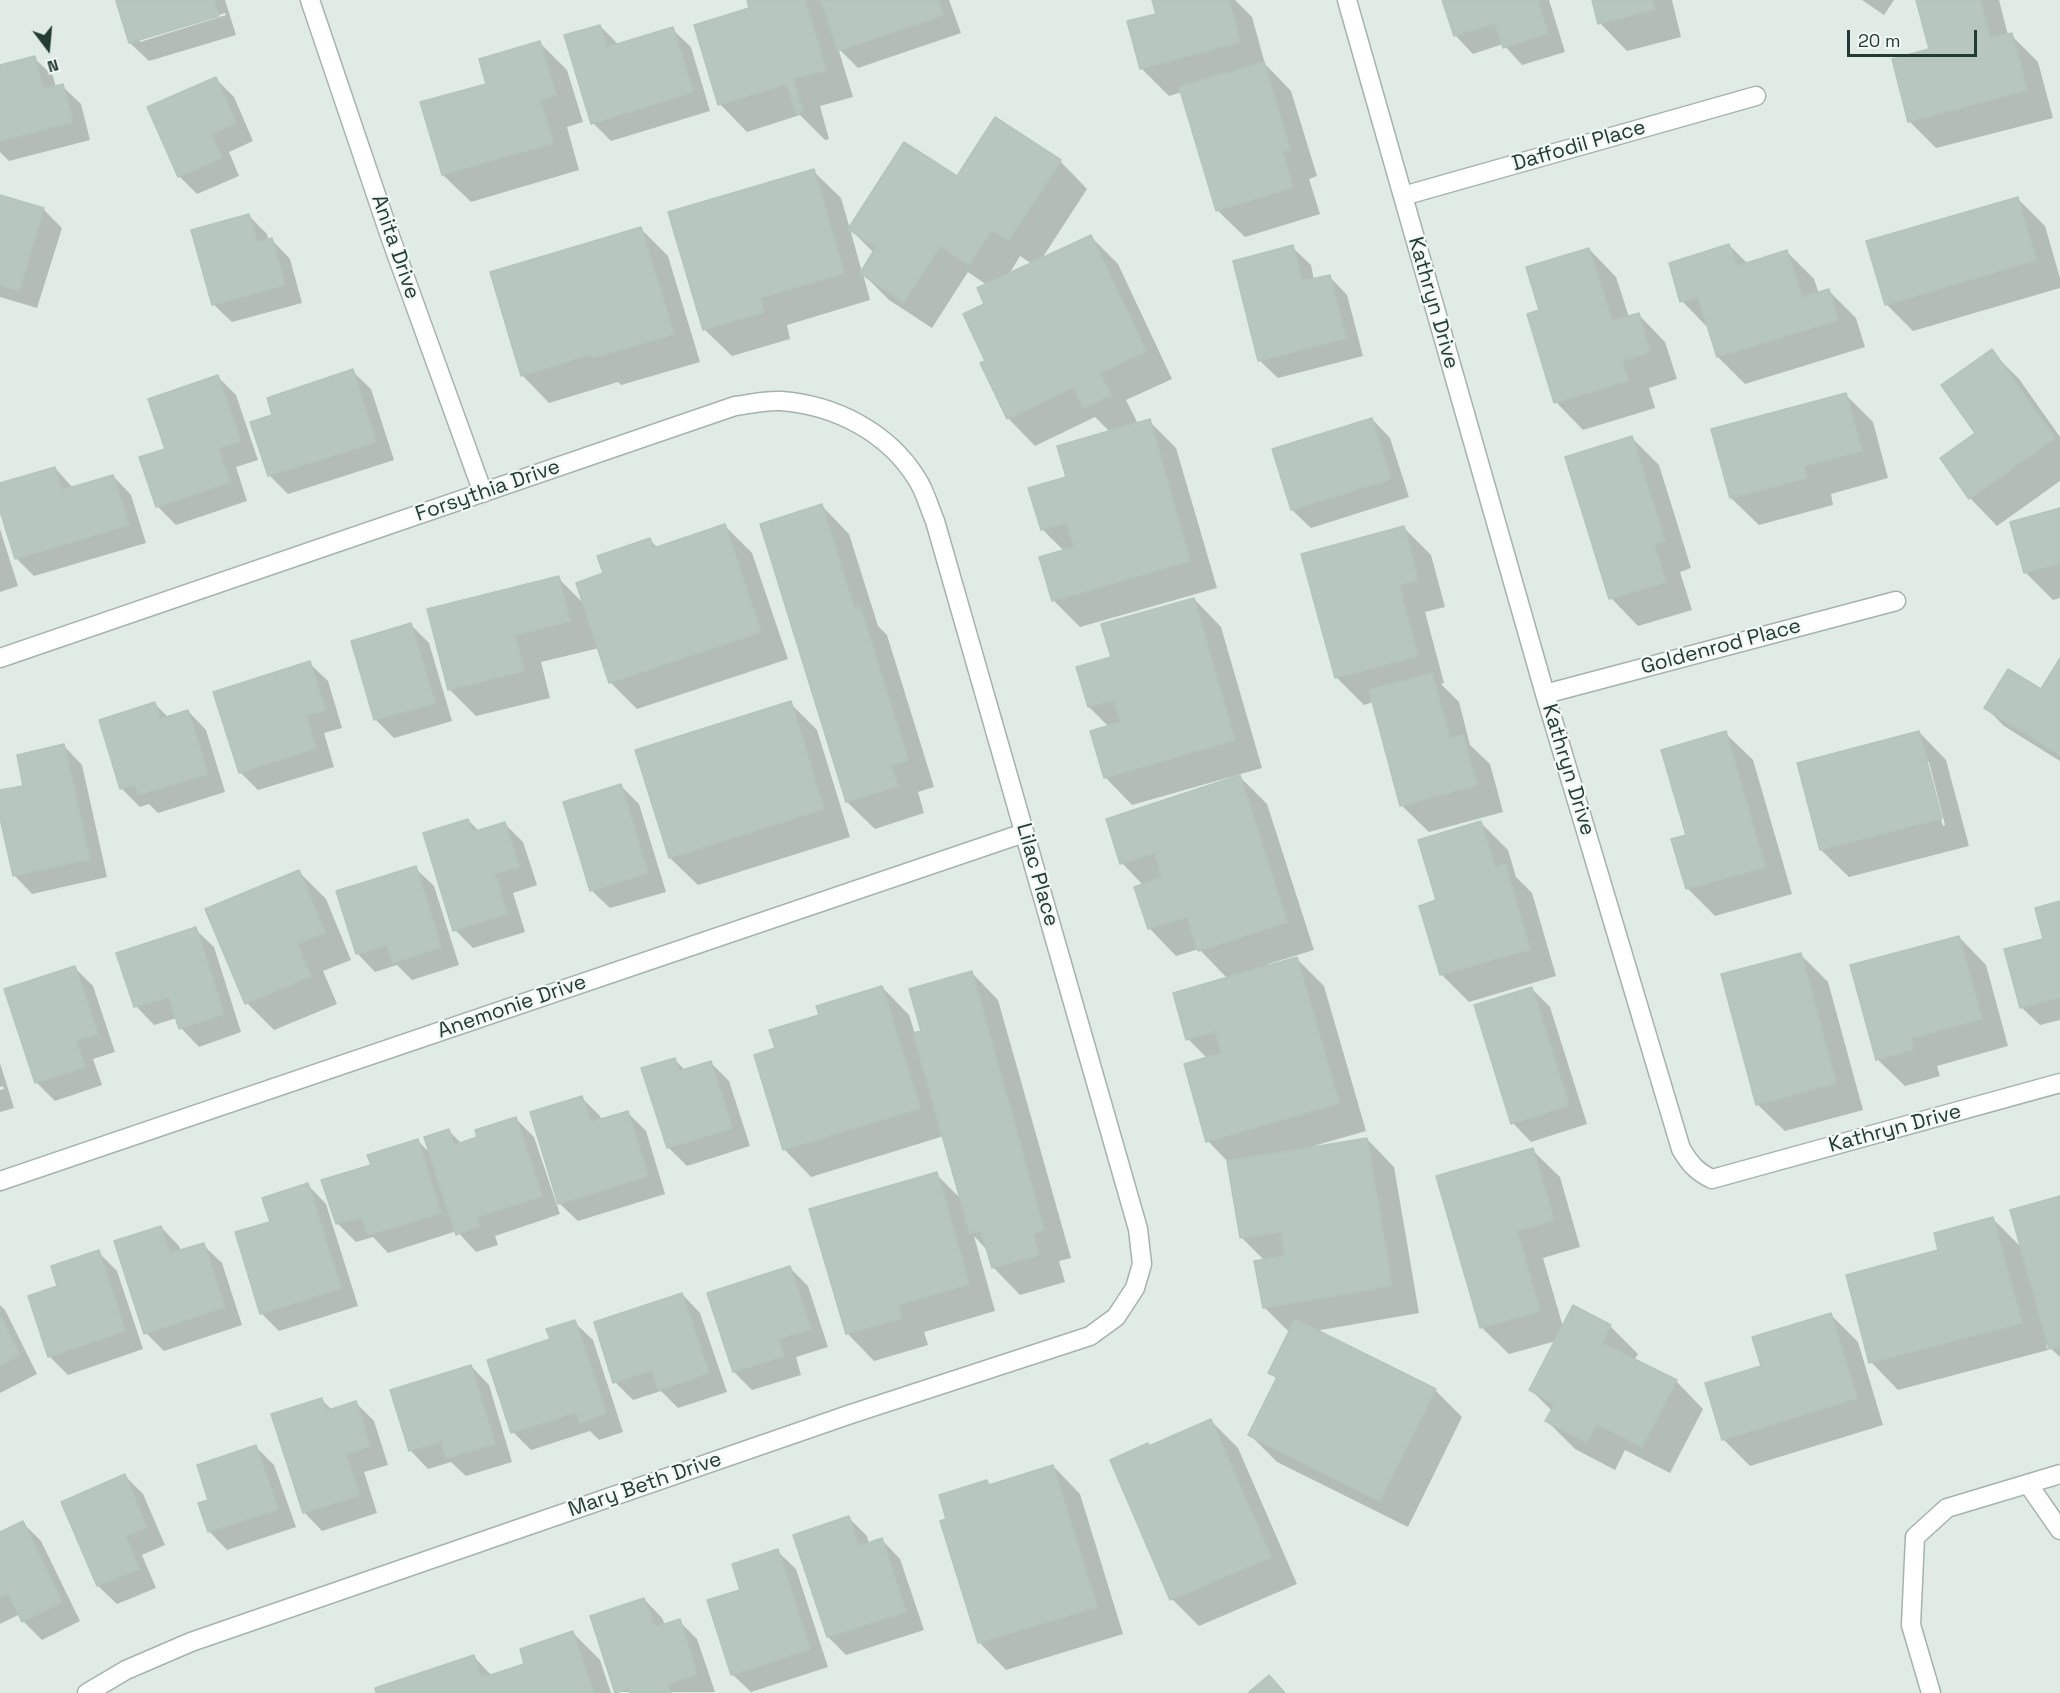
<!DOCTYPE html>
<html>
<head>
<meta charset="utf-8">
<style>
	body { margin:0 }
	#map { position:relative; width:2060px; height:1693px; overflow:hidden; background:#e1ebe6; font-family:"Space Grotesk",sans-serif }
	canvas { display:block }
	.north { position:absolute; left:18px; top:18px; width:60px; height:60px; -webkit-text-stroke:4px #f2f8f5; paint-order:stroke; rotate:164deg; font-size:16px; font-weight:700; line-height:24px; text-align:center; color:#223b33 }
	.north::after { content:''; display:block; margin:auto; width:21px; height:27px; background:#223b33; clip-path:polygon(50% 0,100% 100%,50% 72%,0 100%) }
	.scale { position:absolute; left:1847px; top:30px; width:130px; height:27px; box-sizing:border-box; border:3px solid #223b33; border-top:0; padding-left:8px; font-size:18px; line-height:21px; white-space:nowrap; color:#223b33; -webkit-text-stroke:4px #f2f8f5; paint-order:stroke }
</style>
</head>
<body>
<div id="map">
<canvas width="2060" height="1693"></canvas>
<div class="north">N</div>
<div class="scale">20 m</div>
</div>
<script>
const ctx = document.querySelector('canvas').getContext('2d');
ctx.lineJoin = 'round';
function fill(path, color) { ctx.fillStyle = color; ctx.fill(path, 'evenodd'); }
function trace(path, color, width, dash) { ctx.strokeStyle = color; ctx.lineWidth = width; ctx.lineCap = dash ? 'butt' : 'round'; ctx.setLineDash(dash || []); ctx.stroke(path); }
function drawText(font, color, halo, rows, align = 'center') {
  ctx.font = font + ' "Space Grotesk",sans-serif'; ctx.lineWidth = 4.5; ctx.setLineDash([]); ctx.textBaseline = 'middle'; ctx.strokeStyle = halo; ctx.fillStyle = color; for (const [text, x, y, turn = 0] of rows) {
    ctx.save(); ctx.translate(x, y); ctx.rotate((+turn || 0) * Math.PI / 180); ctx.textAlign = isNaN(turn) ? turn : align; if (halo) ctx.strokeText(text, 0, 0); ctx.fillText(text, 0, 0); ctx.restore();
  }
}
const shadow = new Path2D(`
	M126,0H225L236,35L149,61L130,43L118,2ZM225,13L226,15L140,42V39Z
	M748,0H821L824,3L823,0H949L961,33L858,68L838,48L853,97L820,106L829,139L825,140L800,115L747,132L720,104L751,9Z
	M1153,0H1235L1252,17L1265,64L1291,91L1317,176L1309,179L1320,214L1245,237L1217,210L1182,92L1169,96L1142,69L1129,22L1157,15Z
	M1444,0H1549L1565,52L1522,65L1503,44L1473,54L1455,35Z
	M1594,0H1672L1681,37L1627,51L1600,23Z
	M1862,0H1894L1884,15Z
	M1918,0H1999L2008,35H2011L2038,62L2053,118L1936,148L1909,121L1931,50Z
	M600,26L619,45L672,29L691,47L710,111L611,141L593,123Z
	M540,43L567,70L583,122L567,127L579,170L471,202L443,175L488,85Z
	M34,58L53,76L56,88L62,86L81,104L90,140L9,161L0,152V67Z
	M216,79L234,97L253,141L229,152L239,176L197,194L179,176Z
	M1060,161L1087,189L1041,260L1091,237L1118,264L1172,379L1126,400L1138,424L1149,421L1176,448L1217,588L1080,627L1053,600L1064,551L1042,529L1068,478L1110,432L1095,417L1035,446L1008,418L986,305L987,285L968,272L932,328L889,300L863,274L870,300L787,325L790,339L732,356L704,329L813,171L841,198L850,229L957,178ZM850,229L874,253L862,272ZM1020,256L1032,264L1008,276Z
	M0,197L43,209L62,228L37,308L0,297Z
	M2018,199L2045,226L2060,278V288L1913,331L1886,304Z
	M249,216L267,234L269,241L272,240L290,259L302,303L232,322L213,304Z
	M641,229L668,256L700,362L621,385L618,382L549,403L522,375Z
	M1729,245L1748,264L1787,252L1814,279L1819,294L1829,291L1856,318L1865,347L1745,384L1718,357L1709,329L1682,301Z
	M1292,247L1311,265L1314,280L1329,276L1347,295L1363,356L1278,378L1259,360Z
	M1589,249L1616,277L1629,317L1638,314L1665,342L1677,379L1649,388L1655,408L1583,430L1556,402L1541,311Z
	M1991,351L2019,379L2060,437V481L1997,526L1970,498L1977,434Z
	M352,371L371,389L394,460L288,494L270,476L252,423L274,416Z
	M218,377L236,395L258,460L236,467L247,501L176,525L157,506L166,450Z
	M1846,395L1873,422L1888,478L1831,494L1833,505L1759,525L1731,498Z
	M1372,419L1390,438L1409,497L1311,528L1292,510Z
	M1632,438L1659,465L1691,568L1680,572L1692,610L1638,626L1611,598Z
	M55,468L73,488L113,476L131,495L146,543L34,576L16,558L0,506V485Z
	M822,506L849,534L878,626L887,635L934,787L918,792L924,813L875,829L847,802Z
	M2060,510V598L2053,600L2025,572Z
	M725,526L752,553L788,659L637,709L610,682L599,648L541,662L550,698L476,716L449,689L558,578L585,605L605,574L650,540L658,548Z
	M1404,528L1431,555L1445,607L1425,612L1444,683L1441,684L1459,702L1470,745L1490,764L1503,812L1429,832L1401,805L1373,702L1364,705L1336,677Z
	M0,529L18,586L0,592Z
	M1194,599L1221,627L1262,768L1132,805L1105,777L1109,727L1089,707L1112,658Z
	M411,625L429,643L452,721L394,738L376,720L353,642Z
	M2060,661V761L2004,726L1985,707L2041,691Z
	M309,663L328,681L342,728L324,733L334,767L258,790L240,772Z
	M790,703L817,730L850,837L698,885L670,858Z
	M155,704L168,717L188,711L206,730L225,792L158,813L149,804L140,807L122,789L101,721Z
	M1919,732L1946,760L1969,846L1849,877L1821,850ZM1926,762H1929L1945,825L1943,826Z
	M1725,733L1753,760L1792,894L1715,916L1688,889L1673,840L1687,836Z
	M64,746L82,765L107,877L32,894L14,875L0,811V792L25,787Z
	M1240,777L1267,804L1314,950L1268,964L1269,967L1297,959L1324,986L1366,1131L1310,1147V1149L1367,1139L1394,1167L1419,1313L1315,1331L1435,1390L1462,1417L1408,1527L1277,1462L1250,1435L1278,1380L1270,1372L1290,1333L1264,1307L1265,1261L1242,1238L1228,1162L1208,1141L1207,1058L1188,1039L1228,979L1199,949L1176,956L1149,928L1143,885L1122,863Z
	M621,786L639,804L666,892L610,908L591,890Z
	M468,820L480,832L505,824L523,842L537,885L513,893L525,932L473,948L455,930Z
	M1481,823L1508,850L1516,877L1532,893L1556,976L1469,1002L1441,974L1438,901Z
	M415,868L434,886L459,965L412,980L397,965L375,972L357,953Z
	M298,871L326,899L351,960L323,971L337,1004L274,1030L247,1003Z
	M2060,903V1020L2040,1025L2021,1007Z
	M195,929L214,947L241,1032L199,1047L181,1028L177,1018L154,1025L136,1006Z
	M1959,937L1986,965L2008,1046L1937,1066L1940,1076L1905,1086L1877,1059Z
	M1801,955L1828,982L1863,1110L1785,1131L1757,1104Z
	M75,968L93,986L115,1052L93,1059L102,1085L55,1101L36,1082Z
	M971,972L998,1000L1071,1258L1059,1261L1065,1282L1020,1295L993,1267L988,1251L974,1236L995,1311L924,1332L928,1345L874,1361L847,1333L936,1174L962,1200L944,1136L811,1177L784,1149L777,1049L821,1016L882,987L909,1015L915,1034L923,1032Z
	M1532,989L1550,1007L1587,1124L1531,1142L1513,1123L1476,1006Z
	M675,1060L686,1071L711,1063L729,1081L750,1146L687,1166L669,1148L643,1069Z
	M0,1063L14,1108L0,1112V1090L4,1089L3,1086L0,1087Z
	M582,1098L600,1116L602,1120L627,1112L646,1131L665,1194L578,1221L559,1203Z
	M516,1119L534,1137L560,1214L495,1236L498,1245L476,1252L457,1231L388,1253L373,1237L356,1242L338,1224L323,1181L372,1166L417,1140L431,1154L449,1131L462,1144L479,1138Z
	M1532,1150L1560,1177L1580,1247L1543,1258L1563,1327L1610,1326L1638,1354L1634,1360L1676,1381L1703,1409L1670,1473L1625,1450L1615,1470L1575,1449L1547,1421L1552,1411L1531,1390L1556,1341L1509,1354L1481,1327Z
	M308,1185L326,1204L358,1306L279,1331L261,1313L272,1223Z
	M2060,1198V1357L2046,1344L2048,1350L1898,1390L1871,1362L1940,1251L1993,1219L2023,1249Z
	M161,1227L179,1246L181,1251L203,1245L222,1263L242,1325L164,1351L146,1333Z
	M98,1252L117,1271L143,1349L68,1375L49,1356L59,1287Z
	M790,1268L808,1286L828,1347L796,1357L801,1375L752,1390L734,1372L709,1294Z
	M682,1294L700,1313L727,1392L678,1408L661,1391L633,1400L615,1382Z
	M0,1305L5,1310L37,1374L0,1393Z
	M1830,1314L1858,1342L1883,1425L1750,1466L1723,1439L1763,1368Z
	M574,1322L593,1340L623,1432L599,1440L590,1431L531,1450L513,1432L552,1340Z
	M471,1366L489,1385L512,1462L466,1476L451,1462L428,1469L410,1450Z
	M322,1400L332,1410L355,1402L374,1421L388,1465L364,1472L377,1513L322,1531L304,1512Z
	M1211,1421L1238,1448L1297,1584L1199,1626L1172,1599L1150,1447Z
	M256,1447L274,1465L296,1527L227,1550L209,1531L210,1501Z
	M1053,1466L1080,1494L1123,1634L1006,1670L979,1642L948,1520L986,1482L990,1486Z
	M125,1476L143,1494L165,1545L142,1555L156,1588L117,1604L98,1586L63,1503Z
	M849,1518L867,1536L869,1544L882,1540L900,1559L924,1630L846,1655L828,1637Z
	M23,1523L41,1541L80,1621L42,1640L23,1621L20,1614L0,1624V1534Z
	M777,1551L796,1569L828,1667L751,1692L732,1674L742,1591Z
	M644,1599L662,1618L665,1625L679,1621L697,1639L715,1692H617Z
	M573,1633L600,1660L611,1693H378L474,1657L492,1676L526,1665Z`);
const building = new Path2D(`
	M120,0H214L219,16L129,43L116,1Z
	M747,0H805L826,70L793,79L803,112L796,114L787,84L718,105L694,25L749,8Z
	M821,0H938L943,15L838,51Z
	M1152,0H1229L1240,42L1140,69L1127,21L1156,14Z
	M1442,0H1537L1548,33L1503,48L1495,23L1454,36Z
	M1592,0H1652L1655,9L1598,24Z
	M1916,0H1980L1990,38L2012,33L2027,90L1908,122L1892,59L1929,49Z
	M600,25L607,47L673,27L693,92L591,124L564,35Z
	M540,41L556,95L540,100L553,143L442,175L420,102L486,84L479,59Z
	M35,56L43,89L63,84L73,122L0,141V65Z
	M1264,62L1290,149L1283,152L1293,187L1216,211L1179,87Z
	M216,77L236,123L211,134L222,158L178,177L147,107Z
	M995,117L1061,160L1008,241L992,230L969,265L940,246L904,302L860,273L876,247L848,229L904,142L957,176Z
	M814,169L844,273L760,298L764,312L703,330L668,212Z
	M0,195L44,208L19,291L0,285Z
	M2018,197L2036,260L1885,305L1866,241Z
	M249,214L257,242L272,238L285,285L212,305L191,230Z
	M641,227L674,334L592,358L591,354L521,376L490,272Z
	M1091,235L1146,351L1100,373L1111,395L1083,408L1074,387L1007,419L980,363L985,361L963,314L984,304L977,288Z
	M1729,244L1737,266L1787,250L1802,297L1829,289L1838,320L1717,357L1698,297L1680,302L1669,263Z
	M1293,245L1302,281L1330,275L1346,338L1258,361L1233,261Z
	M1589,248L1612,321L1639,313L1650,352L1622,361L1628,381L1554,403L1527,314L1539,310L1526,267Z
	M1992,349L2055,438L1969,499L1940,458L1975,433L1941,385Z
	M353,369L376,442L268,476L250,422L272,415L267,398Z
	M218,375L241,441L218,448L230,482L156,507L139,457L165,449L148,399Z
	M1846,393L1862,451L1804,466L1807,478L1730,498L1711,429Z
	M1372,418L1391,479L1291,510L1272,449Z
	M1150,419L1190,561L1052,601L1039,557L1074,547L1067,523L1041,530L1028,488L1066,477L1057,446Z
	M1632,436L1665,541L1654,544L1666,582L1609,599L1565,457Z
	M55,467L62,490L113,475L129,525L15,559L0,511V483Z
	M822,504L854,608L860,606L908,760L891,765L898,786L846,802L760,524Z
	M2060,508V563L2024,573L2010,522Z
	M725,524L761,632L609,683L576,583L603,573L597,556L650,538L654,548Z
	M1404,526L1418,580L1399,585L1418,656L1335,678L1301,554Z
	M559,576L570,621L515,635L524,671L448,690L427,609Z
	M1194,598L1235,740L1104,778L1090,731L1121,722L1114,700L1088,707L1076,667L1111,657L1101,624Z
	M411,623L435,703L374,720L351,641Z
	M2060,658V755L1984,708L2008,669L2041,689Z
	M310,661L325,710L306,715L316,748L239,773L213,692Z
	M1432,673L1450,739L1463,735L1477,785L1400,806L1369,690Z
	M791,701L824,809L669,858L635,750Z
	M155,702L160,719L188,710L208,774L138,795L135,784L120,789L99,720Z
	M1726,731L1765,867L1686,889L1671,839L1686,835L1661,750Z
	M1919,731L1942,818L1820,850L1797,763Z
	M64,744L90,859L13,876L0,818V790L23,786L17,755Z
	M1240,775L1287,922L1198,951L1187,917L1148,929L1134,887L1162,878L1155,853L1120,864L1106,819Z
	M621,784L648,873L590,891L563,802Z
	M468,819L473,832L505,822L519,867L495,874L507,914L453,931L423,833Z
	M1481,821L1495,867L1505,864L1530,949L1440,975L1419,906L1436,900L1418,840Z
	M416,866L441,947L393,963L387,945L356,954L336,891Z
	M299,870L325,932L297,944L311,976L245,1004L205,909Z
	M2060,901V997L2020,1008L2004,949L2043,939L2035,908Z
	M196,927L224,1014L179,1029L169,997L134,1007L116,953Z
	M1959,936L1982,1019L1911,1038L1914,1049L1876,1060L1850,965Z
	M1801,953L1836,1083L1756,1105L1721,974Z
	M1297,957L1339,1103L1206,1142L1184,1064L1221,1053L1215,1031L1186,1040L1173,993Z
	M75,966L98,1034L76,1040L85,1067L35,1083L4,989Z
	M972,971L1044,1230L1033,1234L1039,1255L992,1268L981,1231L970,1234L913,1033L921,1031L909,989Z
	M882,986L920,1108L783,1150L754,1055L775,1048L769,1030L819,1015L816,1006Z
	M1532,987L1569,1105L1511,1124L1474,1005Z
	M675,1058L679,1071L711,1061L732,1128L667,1148L641,1068Z
	M582,1096L591,1122L628,1111L648,1176L558,1204L530,1112Z
	M516,1117L542,1196L477,1217L480,1226L456,1235L424,1137L449,1129L454,1145L477,1137L475,1130Z
	M1367,1138L1392,1286L1263,1308L1254,1261L1285,1256L1281,1232L1240,1238L1227,1161Z
	M418,1139L441,1213L368,1235L362,1217L336,1224L321,1180L371,1165L367,1155Z
	M1533,1148L1554,1220L1517,1231L1540,1311L1480,1328L1436,1176Z
	M937,1172L969,1284L898,1305L902,1318L846,1334L809,1209Z
	M308,1183L341,1288L260,1314L235,1232L270,1222L262,1198Z
	M2060,1196V1346L2049,1349L2010,1210Z
	M1993,1217L2022,1323L1869,1363L1846,1275L1938,1250L1934,1233Z
	M161,1226L170,1253L204,1243L225,1307L144,1334L114,1241Z
	M99,1250L125,1331L48,1357L28,1296L57,1286L51,1266Z
	M790,1266L811,1329L778,1339L784,1356L733,1372L707,1293Z
	M682,1293L709,1373L658,1390L652,1370L613,1383L594,1322Z
	M1573,1305L1611,1325L1602,1343L1677,1380L1642,1447L1597,1424L1587,1443L1545,1421L1555,1404L1529,1390Z
	M1831,1313L1857,1398L1722,1440L1705,1383L1761,1366L1752,1337Z
	M0,1316L20,1355L0,1365Z
	M1295,1319L1436,1389L1380,1501L1248,1435L1277,1377L1268,1373Z
	M575,1320L606,1413L579,1423L576,1412L511,1433L487,1360L550,1339L546,1329Z
	M471,1365L495,1444L446,1458L441,1441L409,1451L390,1390Z
	M322,1398L326,1411L356,1401L370,1446L346,1454L360,1495L303,1513L271,1414Z
	M1211,1419L1271,1557L1170,1600L1110,1460L1148,1443L1149,1446Z
	M256,1445L278,1509L208,1532L198,1503L208,1500L197,1465Z
	M1053,1465L1097,1607L978,1643L940,1521L946,1519L939,1495L987,1480L989,1485Z
	M125,1474L147,1527L125,1536L139,1569L97,1586L61,1502Z
	M849,1516L859,1546L882,1538L906,1612L827,1637L793,1535Z
	M23,1521L62,1602L22,1622L8,1593L0,1597V1532Z
	M778,1549L810,1649L731,1675L707,1600L740,1590L732,1564Z
	M644,1598L655,1627L680,1619L697,1674L668,1684L671,1693H630L629,1688L615,1693L590,1616Z
	M573,1631L594,1693H376L375,1688L474,1655L481,1678L524,1664L520,1649Z
	M1269,1675L1285,1693H1248Z`);
const service = new Path2D(`
	M2028,1484L2060,1530
	M1931,1693L1911,1625L1915,1537L1947,1508L2060,1474`);
const minor = new Path2D(`
	M310,0L391,239L483,493
	M1347,0L1545,694L1681,1149C1690,1164 1697,1172 1712,1179L2060,1083
	M1403,196L1756,96
	M0,658L735,406C750,404 766,400 781,401C835,405 888,432 917,479C925,491 929,507 935,521L1138,1229L1142,1264L1135,1288L1116,1317L1090,1336L851,1414L191,1642L126,1670L87,1693
	M1545,694L1896,601
	M0,1181L1024,833`);
const streetNames = [
	["Daffodil Place",1579,146,-16],
	["Anita Drive",395,247,71],
	["Kathryn Drive",1433,303,74],
	["Forsythia Drive",488,491,-19],
	["Goldenrod Place",1721,647,-15],
	["Kathryn Drive",1568,770,73],
	["Lilac Place",1037,875,74],
	["Anemonie Drive",512,1007,-19],
	["Kathryn Drive",1895,1129,-15],
	["Mary Beth Drive",645,1485,-19]
];
fill(shadow, '#0003');
fill(building, '#b7c6bf');
trace(building, '#b4c5bd', 1.5);
trace(service, '#a4b3ad', 21);
trace(minor, '#a4b3ad', 21);
trace(service, '#fff', 18);
trace(minor, '#fff', 18);
drawText('21px', '#223b33', '#f2f8f5', streetNames);
</script>
</body>
</html>
